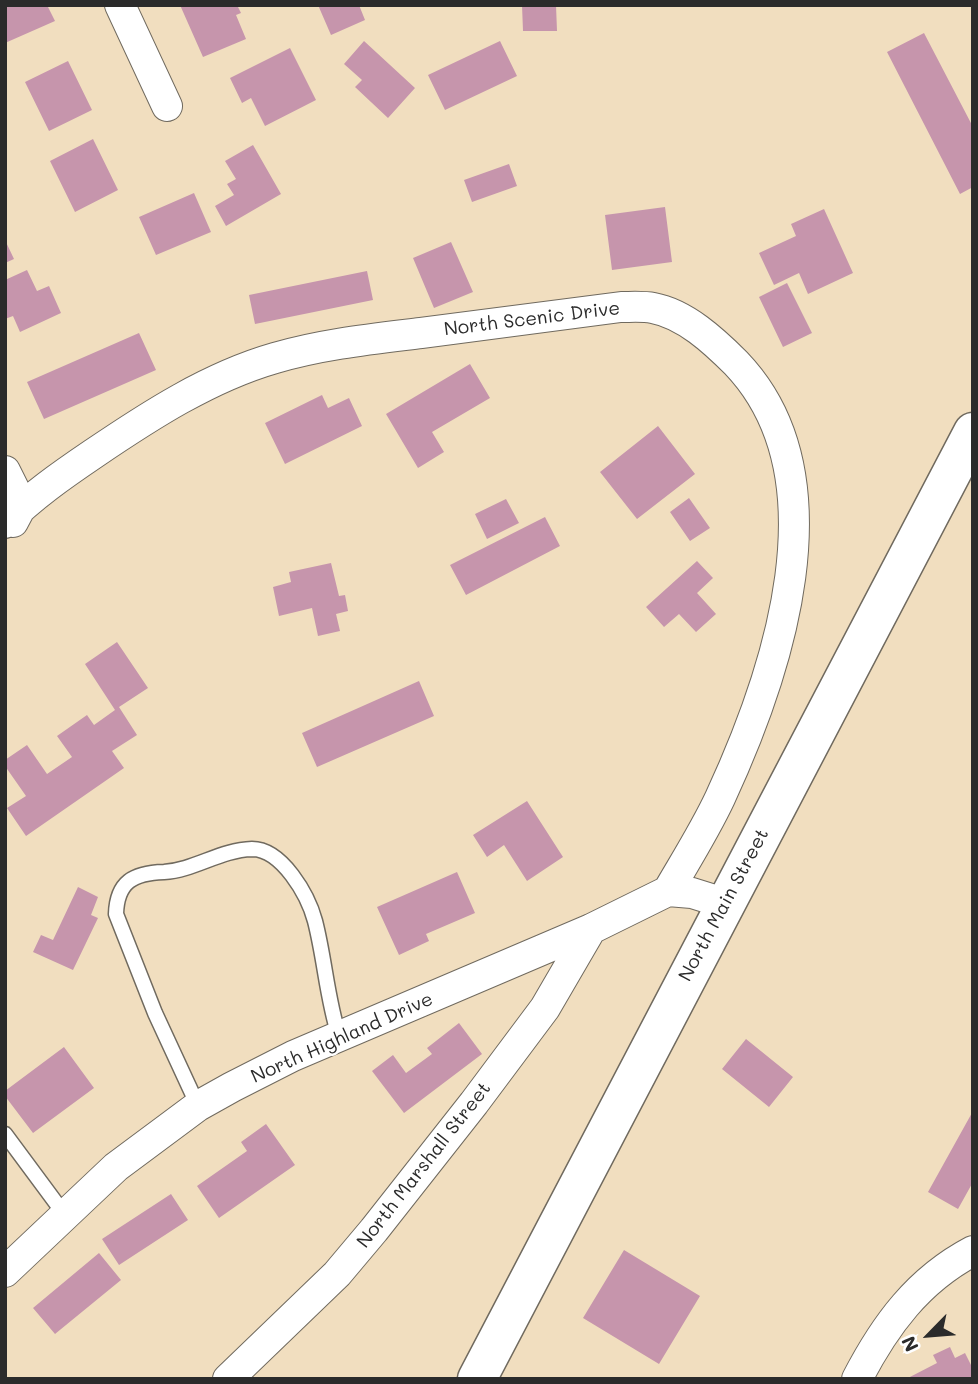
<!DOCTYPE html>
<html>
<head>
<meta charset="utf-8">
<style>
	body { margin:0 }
	#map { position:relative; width:978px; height:1384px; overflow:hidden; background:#f1debf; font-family:Mali,sans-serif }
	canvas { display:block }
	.frame { position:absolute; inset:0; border:7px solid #2b2b2b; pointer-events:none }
	.north { position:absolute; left:894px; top:1300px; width:70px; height:70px; -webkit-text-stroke:5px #fff; paint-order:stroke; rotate:245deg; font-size:19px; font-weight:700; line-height:28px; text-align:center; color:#2b2b2b }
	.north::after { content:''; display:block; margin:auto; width:24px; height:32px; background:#2b2b2b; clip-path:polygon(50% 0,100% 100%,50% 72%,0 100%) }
</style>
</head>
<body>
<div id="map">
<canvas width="978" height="1384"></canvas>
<div class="frame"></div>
<div class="north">N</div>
</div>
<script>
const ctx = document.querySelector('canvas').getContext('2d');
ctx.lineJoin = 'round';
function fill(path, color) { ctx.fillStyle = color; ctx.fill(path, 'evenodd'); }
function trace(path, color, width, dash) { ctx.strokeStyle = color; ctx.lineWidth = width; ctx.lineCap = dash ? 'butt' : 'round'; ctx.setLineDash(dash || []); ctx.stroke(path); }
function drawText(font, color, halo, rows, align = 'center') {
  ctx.font = font + ' Mali,sans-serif'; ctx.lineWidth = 5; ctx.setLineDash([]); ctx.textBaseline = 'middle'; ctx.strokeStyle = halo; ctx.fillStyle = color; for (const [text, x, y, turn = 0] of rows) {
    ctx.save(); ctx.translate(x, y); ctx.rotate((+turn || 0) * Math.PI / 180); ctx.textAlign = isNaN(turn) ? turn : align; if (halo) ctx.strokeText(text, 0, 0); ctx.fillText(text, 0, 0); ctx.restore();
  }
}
const building = new Path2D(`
	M5,5H47L55,21L5,43Z
	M180,5H237L241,13L236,15L246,39L203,57Z
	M318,5H359L365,20L331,35Z
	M522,5H556L557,31H523Z
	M924,33L973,127V187L960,194L887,52Z
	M364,41L415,88L388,118L355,87L362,80L344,64Z
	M500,41L517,76L445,110L428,75Z
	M290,48L316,100L265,126L251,98L242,103L230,78Z
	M68,61L92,110L49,131L25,82Z
	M93,139L118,190L75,212L50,161Z
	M253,145L281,194L226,226L215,206L234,195L227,184L236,179L225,161Z
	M509,164L517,186L472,202L464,180Z
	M194,193L211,232L156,255L139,217Z
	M665,207L672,262L612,270L605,215Z
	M824,209L853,273L808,294L799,273L774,285L759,253L796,236L791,224Z
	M5,240L14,259L5,263Z
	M451,242L473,292L434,308L413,258Z
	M27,270L37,291L49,286L61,313L20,332L13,316L5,319V280Z
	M367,271L373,300L255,324L249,295Z
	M787,283L812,333L783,347L759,297Z
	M139,333L156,370L44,419L27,382Z
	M470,364L490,398L432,432L444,452L418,468L386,414Z
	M322,395L328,408L349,398L362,426L285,464L265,423Z
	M658,426L695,474L637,519L600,472Z
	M689,498L710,528L690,541L670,512Z
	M506,499L519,523L487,539L475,514Z
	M545,517L560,546L466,595L450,565Z
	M697,561L713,578L697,593L716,614L696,632L679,614L664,627L646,607Z
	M331,563L339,596L345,595L348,611L336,614L340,631L318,636L312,608L279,616L273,587L291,582L289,572Z
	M117,642L148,688L119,707L137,735L112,751L124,768L26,836L7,808L26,796L5,766V760L27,745L47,774L72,757L57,736L87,715L94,725L115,710L85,664Z
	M419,681L434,716L317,767L302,733Z
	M527,801L563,857L527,881L504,845L487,857L473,835Z
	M457,872L475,913L426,934L429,941L399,955L377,907Z
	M78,887L98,897L91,915L98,918L73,970L33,952L41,935L53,940Z
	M459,1023L482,1054L404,1113L372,1071L393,1055L406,1073L432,1054L427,1048Z
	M746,1039L793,1077L769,1107L722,1069Z
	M64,1047L94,1088L33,1133L5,1096V1091Z
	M973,1111V1182L958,1209L928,1192Z
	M266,1124L295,1165L219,1218L197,1186L247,1151L241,1142Z
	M171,1194L188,1220L119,1265L102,1239Z
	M624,1250L700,1296L659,1364L583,1318Z
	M99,1253L121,1280L55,1334L33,1308Z
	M950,1347L955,1358L965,1353L973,1369V1379H906L937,1363L933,1355Z`);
const service = new Path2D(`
	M198,1106L155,1013L116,914C117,882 133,873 164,872C195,870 220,850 252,849C282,849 308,895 315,921C325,960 327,999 339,1036
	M5,1134L65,1215`);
const minor = new Path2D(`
	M120,5L167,106
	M5,471L22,505L13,522
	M5,523C32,496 62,475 93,454C149,416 209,377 275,358C323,344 372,339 421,333C488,324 555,315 621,307C631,307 643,306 653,308C685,314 714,341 736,363C845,477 777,675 720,798C705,830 686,860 668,891
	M5,1272L116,1167L198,1106L232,1087L293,1056L591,929L668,891L692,893L724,903
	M228,1379L337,1274L374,1230L474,1103L545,1008L591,929
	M857,1379C885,1325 918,1280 973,1251`);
const secondary = new Path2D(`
	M477,1379L973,432`);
const streetNames = [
	["North Scenic Drive",532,319,-7],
	["North Main Street",724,905,-62],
	["North Highland Drive",342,1038,-24],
	["North Marshall Street",424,1165,-52]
];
fill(building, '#c695ac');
trace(service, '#706a5f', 17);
trace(minor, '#706a5f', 32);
trace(secondary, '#706a5f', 41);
trace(service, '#fff', 14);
trace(minor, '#fff', 30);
trace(secondary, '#fff', 38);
drawText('19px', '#2b2b2b', '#fff', streetNames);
</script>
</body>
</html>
